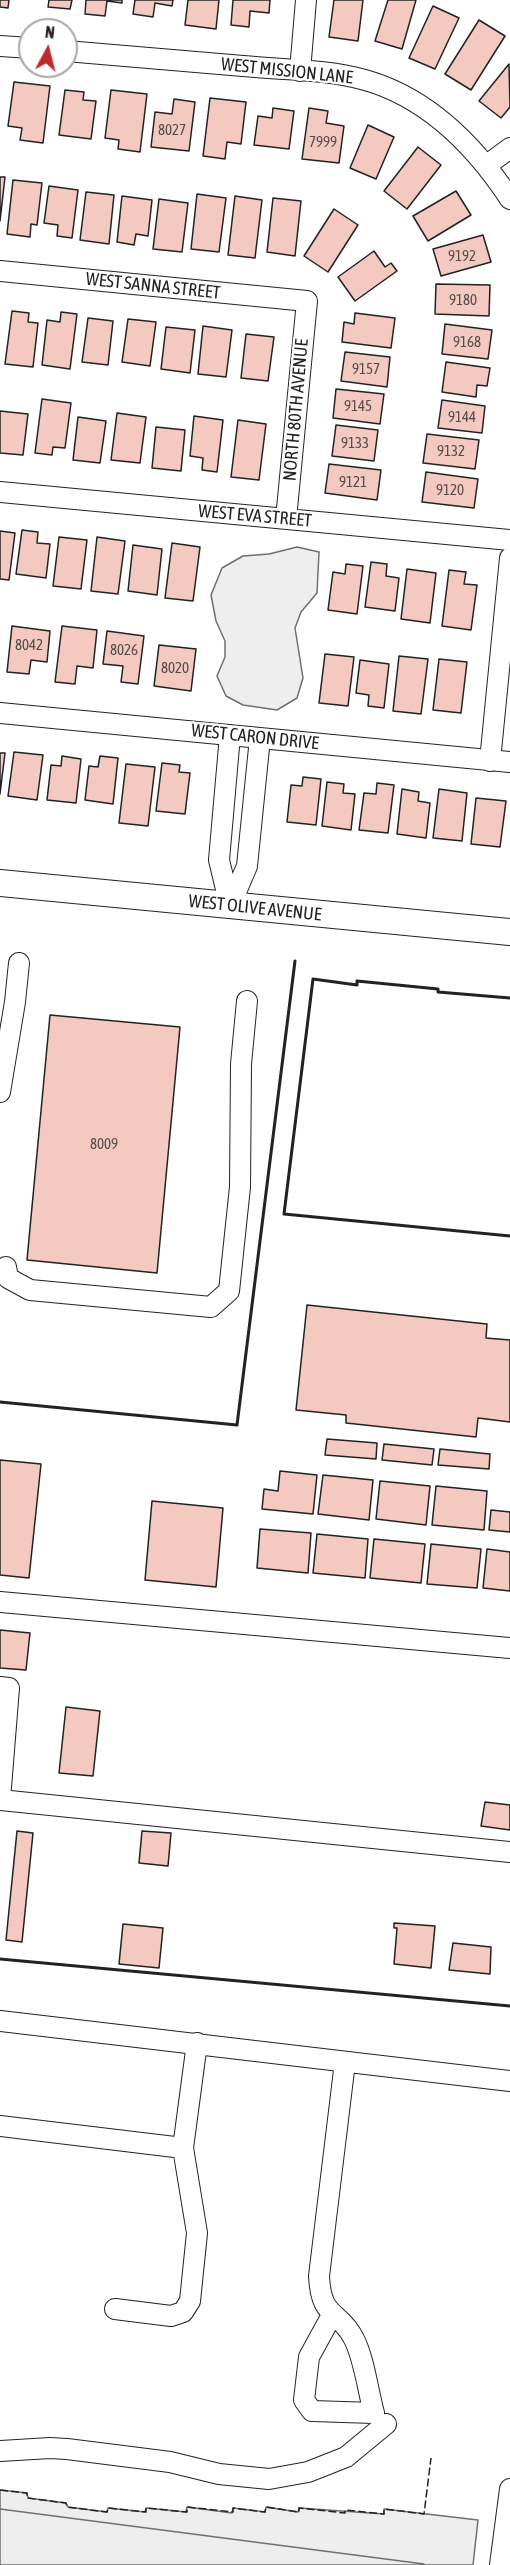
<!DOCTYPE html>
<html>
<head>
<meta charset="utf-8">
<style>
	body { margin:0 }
	#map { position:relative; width:510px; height:2565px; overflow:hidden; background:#fff; font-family:"Asap Condensed",sans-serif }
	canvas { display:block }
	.north { position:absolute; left:18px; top:18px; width:60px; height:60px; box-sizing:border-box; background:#fff; border:2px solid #a7a7a7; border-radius:50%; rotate:7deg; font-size:16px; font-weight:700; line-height:24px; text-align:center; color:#222 }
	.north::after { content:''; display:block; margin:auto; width:21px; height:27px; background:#c62828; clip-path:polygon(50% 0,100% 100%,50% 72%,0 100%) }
</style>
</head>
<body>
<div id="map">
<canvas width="510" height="2565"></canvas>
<div class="north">N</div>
</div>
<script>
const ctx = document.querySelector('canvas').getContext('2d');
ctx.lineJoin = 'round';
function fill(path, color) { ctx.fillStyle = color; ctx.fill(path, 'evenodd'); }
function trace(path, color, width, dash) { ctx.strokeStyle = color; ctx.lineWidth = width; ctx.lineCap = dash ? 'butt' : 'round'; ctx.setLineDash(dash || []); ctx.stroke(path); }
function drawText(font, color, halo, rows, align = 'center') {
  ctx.font = font + ' "Asap Condensed",sans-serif'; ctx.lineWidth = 4.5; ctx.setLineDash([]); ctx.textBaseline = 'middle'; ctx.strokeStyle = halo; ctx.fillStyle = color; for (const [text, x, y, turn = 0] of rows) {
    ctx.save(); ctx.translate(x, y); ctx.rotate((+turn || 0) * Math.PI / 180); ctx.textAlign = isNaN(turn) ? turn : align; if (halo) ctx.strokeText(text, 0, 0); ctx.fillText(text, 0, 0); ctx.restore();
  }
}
const green = new Path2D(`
	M297,547L319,552L317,593L301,612L295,628L303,678L297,698L277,710L243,705L226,696L217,676L225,657V641L216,621L211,595L222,568L243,556L269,554Z
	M0,2490L27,2493L28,2498L66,2503L68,2507L107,2512L108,2508L145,2512L146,2508L186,2512L187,2507L232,2513L233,2508L265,2512L266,2507L298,2512L299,2508L384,2514V2509L478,2520L473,2565H0Z`);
const parking = new Path2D(`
	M0,2509L424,2564V2565H0Z`);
const building = new Path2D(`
	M0,0H9L8,8L0,7Z
	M49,0H72L70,9L48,7Z
	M86,0H122V3L107,1L105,16L85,14Z
	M135,0H173L172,6L155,3L153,17L133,14Z
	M188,0H219L216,29L185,25Z
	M233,0H270L269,13L250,11L249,27L231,25Z
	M334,0H363L358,41L329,37Z
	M388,0H416L402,49L375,41Z
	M433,6L459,18L435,69L409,58Z
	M479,20L505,36L471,90L445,74Z
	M509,64L510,107L501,118L479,101Z
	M14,82L50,86L43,143L20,140L22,128L8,126Z
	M65,90L84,92L83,100L96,101L91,139L59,135Z
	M111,90L147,94L140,152L118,149L119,140L105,138Z
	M210,98L246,102L241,144L227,142L225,159L203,156Z
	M174,99L195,102L189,151L151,147L155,112L172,114Z
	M273,108L294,111L289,149L254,145L258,116L272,118Z
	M309,108L328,111L326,123L344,126L339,163L302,159Z
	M368,125L394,137L376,179L350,168Z
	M418,147L441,165L407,209L384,191Z
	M0,177H5L0,221Z
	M13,180L42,183L37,225L31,224L30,237L7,234Z
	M49,186L78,190L72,238L57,236L58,225L44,223Z
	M456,191L471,215L428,241L413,216Z
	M86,192L114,195L109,244L80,240Z
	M197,194L226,198L219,252L191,249Z
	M122,196L152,200L148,236L136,234L134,245L117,242Z
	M235,196L262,200L255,258L228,255Z
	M273,198L301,201L295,256L267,252Z
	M159,199L188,203L182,252L153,249Z
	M334,209L358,225L328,272L304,256Z
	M483,235L491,262L441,276L433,249Z
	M374,251L385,267L391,263L397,271L355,301L338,277Z
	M436,284L490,285L489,316L435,314Z
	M12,311L29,313L28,322L38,323L33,367L5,364Z
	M61,312L77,314L70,369L42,365L47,320L60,322Z
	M355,313L395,318L391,348L342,342L344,322L354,324Z
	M88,318L113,321L108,365L82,362Z
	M128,319L156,322L150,366L122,362Z
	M445,324L492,330L488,359L442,354Z
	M203,326L232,330L226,377L198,374Z
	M166,327L195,330L190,373L161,369Z
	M246,334L274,337L268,381L241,378Z
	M345,352L390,357L387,387L341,381Z
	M446,362L490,368L487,386L477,385L476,397L442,392Z
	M336,389L384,394L380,424L333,418Z
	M42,399L71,403L65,448L53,447L52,455L35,453Z
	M442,400L485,406L482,433L438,428Z
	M0,411L28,414L23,455L0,453Z
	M117,413L146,417L140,463L111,460Z
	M194,416L223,420L217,472L202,470L203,458L190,456Z
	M78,417L106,421L100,463L73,460Z
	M238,420L266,424L259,480L231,477Z
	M336,425L378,430L374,461L332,456Z
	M156,427L185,430L181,471L152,468Z
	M427,434L479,440L475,469L423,463Z
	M329,464L381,470L377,500L325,493Z
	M426,472L478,479L474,508L422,502Z
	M22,530L38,532L37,543L50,544L46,578L16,574Z
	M0,531L15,533L9,580L0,579Z
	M59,537L87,540L81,589L53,586Z
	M97,537L125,541L118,594L91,591Z
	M172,543L200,547L193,601L165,598Z
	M133,545L162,549L157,595L128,591Z
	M371,562L387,564L386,576L399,578L395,611L365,607Z
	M346,564L363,566L357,614L328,610L333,572L345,574Z
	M407,569L436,573L430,623L401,619Z
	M449,570L466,572L464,584L477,585L471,630L442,626Z
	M12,626L50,631L47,662L31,660L29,674L7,672Z
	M62,626L97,630L93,668L77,666L75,684L55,682Z
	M107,631L144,636L138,684L121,682L123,666L103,664Z
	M159,645L196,649L191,691L154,686Z
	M325,654L354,657L348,706L319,703Z
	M399,656L428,659L421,714L393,711Z
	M439,659L467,662L461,713L433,710Z
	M360,660L389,664L384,708L368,706L369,695L356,693Z
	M14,752L43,755L37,800L8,796Z
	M0,753H5L0,794Z
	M62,756L81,759L76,803L47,800L51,765L61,766Z
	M100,756L118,758L113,804L85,800L89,766L98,767Z
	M162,763L180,765L179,772L190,773L185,814L156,811Z
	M126,764L155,767L148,826L119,823Z
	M303,777L321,779L316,825L287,822L291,785L302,786Z
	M327,782L344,784L343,793L355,794L351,830L322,826Z
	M377,783L394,785L388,833L359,830L364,793L376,794Z
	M402,789L419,792L418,801L430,803L426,838L397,834Z
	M439,789L467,793L462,841L433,838Z
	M476,798L506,801L500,847L471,844Z
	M50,1015L180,1027L157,1273L27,1260Z
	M307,1305L487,1324L486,1338L510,1340V1422L478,1418L476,1437L346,1423V1415L296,1410Z
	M327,1439L377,1443L376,1459L325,1455Z
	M384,1444L434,1449L432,1465L382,1460Z
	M440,1449L490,1454L489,1469L438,1465Z
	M0,1460L41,1464L29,1578L0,1575Z
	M280,1471L317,1475L313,1514L262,1509L264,1489L278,1491Z
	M323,1475L373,1480L369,1520L318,1514Z
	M380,1481L430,1486L426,1525L376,1519Z
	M436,1486L487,1491L484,1530L432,1525Z
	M152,1501L223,1508L216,1587L145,1580Z
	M491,1510L510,1512V1532L489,1530Z
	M260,1529L311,1533L308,1573L257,1568Z
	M317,1534L368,1539L365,1578L313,1573Z
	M374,1539L425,1544L421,1583L370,1578Z
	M431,1544L481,1549L477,1588L427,1584Z
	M487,1549L510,1552V1591L483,1588Z
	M0,1630L30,1633L26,1670L0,1668Z
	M66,1707L100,1711L93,1776L59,1773Z
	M485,1802L510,1805V1830L481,1826Z
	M17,1831L33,1833L22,1942L6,1940Z
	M142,1831L171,1833L168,1866L139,1863Z
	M394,1923L435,1926L431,1968L394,1964L397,1928H394Z
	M123,1924L163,1928L159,1968L119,1964Z
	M453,1943L491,1947L490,1974L449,1970Z`);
const minor = new Path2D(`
	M0,46L30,48
	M66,51C125,56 184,61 243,66C283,70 327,69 365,80C429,98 475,146 510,199
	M300,71L306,0
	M487,165L510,148
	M0,271L307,301L286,519
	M0,492L510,540
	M0,713L510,762
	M230,735L219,860L230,906
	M490,761L510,558
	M230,906L247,866L260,738
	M0,1092L15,1002L19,963
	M6,1267L8,1278L30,1290L211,1307L229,1291L240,1187L241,1064L247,1001
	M0,1602L510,1648
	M0,1687L9,1688L0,1800
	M0,1800L510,1852
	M0,2021L510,2081
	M0,2126L183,2148L197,2233L190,2301L183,2312L171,2316L115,2309
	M183,2148L197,2043
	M332,2315L309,2357L304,2400L312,2411L374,2413C368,2391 364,2358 354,2339C339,2309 321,2320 319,2276L345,2062
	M0,2451L50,2448L67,2449L170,2462L219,2474L269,2479L308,2472L346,2457L386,2424
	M500,2565L510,2489`);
const major = new Path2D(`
	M0,883L510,932`);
const fence = new Path2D(`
	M0,2490L27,2493V2498L66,2503L67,2507L107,2512L108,2508L146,2512V2508L187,2512V2507L233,2512V2508L265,2512L266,2507L299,2512V2508L345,2513V2510L384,2514V2509L424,2514L431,2458`);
const wall = new Path2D(`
	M510,998L438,992V989L357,981V985L313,979L284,1214L510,1236
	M0,1402L237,1425L295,961
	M0,1959L510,2006`);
const numberNames = [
	["8027",172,130],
	["7999",323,142],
	["9192",462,256],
	["9180",463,300],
	["9168",467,342],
	["9157",366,369],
	["9145",358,406],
	["9144",462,417],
	["9133",355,443],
	["9132",451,451],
	["9121",353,482],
	["9120",450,490],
	["8042",29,645],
	["8026",124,650],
	["8020",175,668],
	["8009",104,1144]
];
const streetNames = [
	["WEST MISSION LANE",287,71,6],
	["WEST SANNA STREET",153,286,6],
	["NORTH 80TH AVENUE",296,410,-85],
	["WEST EVA STREET",255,516,5],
	["WEST CARON DRIVE",255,737,6],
	["WEST OLIVE AVENUE",255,908,6]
];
fill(green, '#eee');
trace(green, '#6f6f6f', 1.5);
fill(parking, '#ededed');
trace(parking, '#6f6f6f', 1.5);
fill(building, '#f3c9c0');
trace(building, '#222', 1.5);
trace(minor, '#222', 22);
trace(major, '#222', 28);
trace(minor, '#fff', 20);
trace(major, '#fff', 26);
trace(fence, '#222', 1.5, [8, 3]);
trace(wall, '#222', 3);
drawText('15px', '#564c4a', null, numberNames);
drawText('18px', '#222', '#fff', streetNames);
</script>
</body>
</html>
